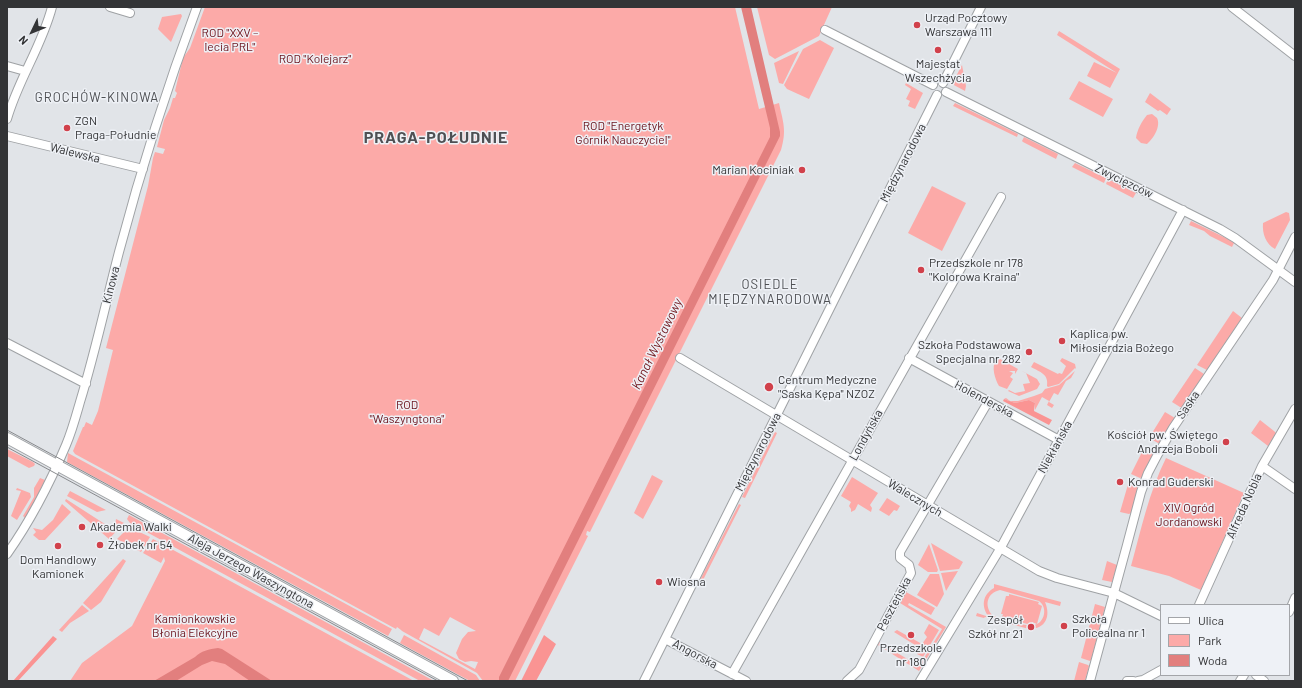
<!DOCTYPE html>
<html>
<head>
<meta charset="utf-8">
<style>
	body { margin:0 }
	#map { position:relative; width:1302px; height:688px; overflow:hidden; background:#e1e4e8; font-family:Barlow,sans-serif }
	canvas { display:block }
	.frame { position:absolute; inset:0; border:8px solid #333436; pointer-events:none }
	.legend { position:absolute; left:1160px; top:604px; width:130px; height:72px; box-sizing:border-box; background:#eef1f6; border:1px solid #a3a5a9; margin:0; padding:5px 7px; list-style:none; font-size:12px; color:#333436 }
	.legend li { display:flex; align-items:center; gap:8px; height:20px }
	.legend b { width:20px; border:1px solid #a3a5a9 }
	.north { position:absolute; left:12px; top:12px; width:40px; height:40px; -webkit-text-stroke:3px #eef1f6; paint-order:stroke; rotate:227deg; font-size:11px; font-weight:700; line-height:16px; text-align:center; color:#333436 }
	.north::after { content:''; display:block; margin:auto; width:14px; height:18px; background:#333436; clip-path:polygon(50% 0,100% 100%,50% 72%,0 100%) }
</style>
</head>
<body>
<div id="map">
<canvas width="1302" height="688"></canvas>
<div class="frame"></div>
<ul class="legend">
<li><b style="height:5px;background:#fff"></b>Ulica</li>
<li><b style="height:11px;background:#fcaaa8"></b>Park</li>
<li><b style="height:11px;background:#e27f7e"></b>Woda</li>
</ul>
<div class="north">N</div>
</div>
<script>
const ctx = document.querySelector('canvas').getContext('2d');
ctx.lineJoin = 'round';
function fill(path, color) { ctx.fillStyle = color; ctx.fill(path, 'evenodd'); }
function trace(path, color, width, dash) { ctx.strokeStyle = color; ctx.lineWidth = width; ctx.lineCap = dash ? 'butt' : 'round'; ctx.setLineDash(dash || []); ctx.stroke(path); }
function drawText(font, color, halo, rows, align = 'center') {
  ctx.font = font + ' Barlow,sans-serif'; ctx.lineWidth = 3; ctx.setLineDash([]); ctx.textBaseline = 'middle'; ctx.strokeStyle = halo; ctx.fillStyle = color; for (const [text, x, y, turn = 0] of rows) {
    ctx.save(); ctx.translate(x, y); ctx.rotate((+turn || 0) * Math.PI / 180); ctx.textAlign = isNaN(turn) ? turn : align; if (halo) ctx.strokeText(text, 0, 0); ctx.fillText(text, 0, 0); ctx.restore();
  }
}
const green = new Path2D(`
	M205,7H735L759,109L779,103C783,122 787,130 781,150L590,532L587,531L586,535L588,536L515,681H483L477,673L402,631L401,630L397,627L396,629L75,454L73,451L83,427H84L86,422L92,425L98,411L113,350L106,348L148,186L153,158L155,152L163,154L165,149L157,147L164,120L170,108L173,98H175L177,93L175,91L183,58L190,48ZM450,617L476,631L468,632L462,639L456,653L459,659L465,662L471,661L478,662L475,669L419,639L424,628L439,636Z
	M757,7H832L819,36L775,59L769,55Z
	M181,14L182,16L171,42L158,29L162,17Z
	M1059,31L1120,69L1110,88L1087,76L1094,62L1117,73L1057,35Z
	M820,40L834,48L809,99L787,89L784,85L803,49Z
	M799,51L783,84L779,83L774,63Z
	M962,65L966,86L965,91L952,84Z
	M1079,81L1113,99L1103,117L1069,99Z
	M906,83L923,93L915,109L908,106L910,101L906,99L911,89L905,85Z
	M1150,93L1171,109L1167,115L1160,110L1158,111L1145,102Z
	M955,103L1018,134L1017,137L953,106Z
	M1152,114L1157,118C1161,126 1154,138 1147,144L1141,143L1136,138C1137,130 1142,121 1147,115Z
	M1024,137L1058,154L1056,159L1023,142L1022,141Z
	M1075,163L1106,178L1104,183L1072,167Z
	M1108,179L1136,193L1133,198L1106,184Z
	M932,186L966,203L942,251L908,233Z
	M1286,212L1289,213L1290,220L1275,249C1266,244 1262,234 1263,223Z
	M1191,221L1230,240L1234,243L1232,247L1210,236L1204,231L1189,225Z
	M1233,311L1242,318L1207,370L1197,365Z
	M1062,358L1075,364L1076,369L1075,368L1059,384L1048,387L1047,386C1049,374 1040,372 1031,367L1034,362L1058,374L1059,373L1062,374L1066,366L1060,361Z
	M1000,359L1018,369L1015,374V371H1009L1013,373L1010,377L1013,379L1007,389L999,386C995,379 991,367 996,360Z
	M1195,368L1204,374L1182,407H1180L1172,402Z
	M1020,370L1037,379L1040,384L1037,389L1019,396L1008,391L1009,390L1015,393L1025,391L1023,384L1030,383L1026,373Z
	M1075,371L1071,378L1066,381L1058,395L1054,393L1049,402L1054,405L1052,408L1047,405L1049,401L1042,397L1035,410V403L1029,400L1015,403L1004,399L1006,398L1010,401H1018L1034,396L1042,393L1045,389L1059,385Z
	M1165,412L1175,418L1159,443H1158L1149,438Z
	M1260,420L1274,431L1276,433L1268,446L1251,433Z
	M775,432L777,433L745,498L742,497Z
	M1145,446L1154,450V452L1142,477L1140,478L1131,474Z
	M7,449L33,462L35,464L34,466L29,468L7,456Z
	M68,453L392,629L388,636L67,462Z
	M1166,458L1244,493L1201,590L1169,576L1131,566C1141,530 1149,492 1166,458Z
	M652,475L663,481L643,519L634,513Z
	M852,477L878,493L870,505L872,508L871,512L858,504L855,510L851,512V509L849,506L851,502L841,496Z
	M40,478L45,480L26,519L23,516L34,497V488Z
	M1129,481L1139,486L1131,513L1129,514L1120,512Z
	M17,488L30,493L31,497L17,520L11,516L21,491L16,490Z
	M70,491L106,510L97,512L67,496Z
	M887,498L900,506L897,511L894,510L889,516L879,510Z
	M66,499L111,528L115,526L116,519L124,523L109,539L65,501Z
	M62,504L71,512L45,540H39L33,535L36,532L33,528L42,530L53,520Z
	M739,504L741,505L702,582L700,580Z
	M129,515L434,681H420L130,523L127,519Z
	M129,527L150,537L141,552L117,539Z
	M153,539L414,681H70L82,663L132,626L165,561L164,557L161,563L143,553Z
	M931,543L963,562L959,569L940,571Z
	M929,544L938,570L937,572H928L918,565Z
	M123,559L126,561L101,602L91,610L83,603Z
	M1107,561L1117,565L1112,582L1102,580Z
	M958,571L946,591L941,573Z
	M930,574H939L944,594L937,607L917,595Z
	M994,584L1061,602L1060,606L1045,602C1051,616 1046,629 1029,629L985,617L984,618L976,616L977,613L989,617C981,607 982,595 994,588ZM1000,590L1039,601C1043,604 1045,609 1044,614C1043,620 1039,624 1034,625C1027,627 999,619 992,615C984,605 987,593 1000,590Z
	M906,592L935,608L931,615L909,603L908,605L946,627L919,671L878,645L879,642L919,666L942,629L900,603Z
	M1009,594L1039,602L1038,604L1042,606L1037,624L1032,622L1031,625L1002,617L1003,614H1001L1006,596H1009Z
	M1095,604L1105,607L1091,660L1090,661L1081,658Z
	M82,605L89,611L70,623L62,632L59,630Z
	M929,624L939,630L923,657L917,654L920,648L894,632L897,630L922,644L927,637L924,633Z
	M404,635L476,675L480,681H470L400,643Z
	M1079,662L1088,665L1089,666L1085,681H1074Z`);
const forest = new Path2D(`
	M1004,399L1015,403L1029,400L1035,403L1034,411L1052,420L1049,425L1003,401Z
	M544,635L556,644L536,681H521Z
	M53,636L57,639L18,681H13Z`);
const water = new Path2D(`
	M741,7H751L780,132V136L508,681H499V677L770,137V128Z
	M218,648L222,649L272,681H250L225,664L212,661L202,665L176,681H154L195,657C201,651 209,649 218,648Z`);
const minor = new Path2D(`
	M110,7L130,13
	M1232,7L1295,56
	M825,30L933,85
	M7,66L25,71
	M943,83L981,7
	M946,92L1220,229L1235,238L1295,282
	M7,119C18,80 42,46 52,7
	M7,136L143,169
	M7,343L86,384
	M680,358L1039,571L1057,578L1114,593L1161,616
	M909,358L1059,440
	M1262,466L1295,489
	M7,554C31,520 50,483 66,445C72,431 76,416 80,402C95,353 106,302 119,252C141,169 167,87 197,7
	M1199,605L1262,466L1295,409
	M1289,612L1295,598
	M665,639L746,681
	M732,674L1001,197
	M1256,675L1264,681
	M644,681L843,282L937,95
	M847,681L859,670L911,573L909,565L900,558V552L988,402
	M920,681L1000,549L1183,210
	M1090,681L1127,545L1141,492L1148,473L1158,454L1173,428L1273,280L1295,237
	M1127,681H1133
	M1138,681L1143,680L1161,670
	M1240,681L1244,675`);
const major = new Path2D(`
	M7,438L453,681`);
const tram = new Path2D(`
	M7,430L468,681
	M7,447L438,681`);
const markers = [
	[917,25,4,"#d1414b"],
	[938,50,4,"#d1414b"],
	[67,128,4,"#d1414b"],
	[802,170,4,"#d1414b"],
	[921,270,4,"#d1414b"],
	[1062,341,4,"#d1414b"],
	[1029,352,4,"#d1414b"],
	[769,387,5,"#d1414b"],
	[1226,442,4,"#d1414b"],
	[1120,482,4,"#d1414b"],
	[82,527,4,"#d1414b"],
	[100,545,4,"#d1414b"],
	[58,546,4,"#d1414b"],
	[659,582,4,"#d1414b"],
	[1064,626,4,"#d1414b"],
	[1031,627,4,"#d1414b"],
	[911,635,4,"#d1414b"]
];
const poiNames = [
	["Urząd Pocztowy",925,18],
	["Warszawa 111",925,32],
	["Majestat",938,64,"center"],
	["Wszechżycia",938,78,"center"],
	["ZGN",75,121],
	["Praga-Południe",75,135],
	["Marian Kociniak",794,170,"right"],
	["Przedszkole nr 178",929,263],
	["\"Kolorowa Kraina\"",929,277],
	["Kaplica pw.",1070,334],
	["Miłosierdzia Bożego",1070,348],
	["Szkoła Podstawowa",1021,345,"right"],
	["Specjalna nr 282",1021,359,"right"],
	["Centrum Medyczne",778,380],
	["\"Saska Kępa\" NZOZ",778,394],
	["Kościół pw. Świętego",1218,435,"right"],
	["Andrzeja Boboli",1218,449,"right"],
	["Konrad Guderski",1128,482],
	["Akademia Walki",90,527],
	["Żłobek nr 54",108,545],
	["Dom Handlowy",58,560,"center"],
	["Kamionek",58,574,"center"],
	["Wiosna",667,582],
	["Szkoła",1072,619],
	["Policealna nr 1",1072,633],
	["Zespół",1023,620,"right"],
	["Szkół nr 21",1023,634,"right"],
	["Przedszkole",911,648,"center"],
	["nr 180",911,662,"center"]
];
const parkNames = [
	["ROD \"XXV –",230,33],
	["lecia PRL\"",230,47],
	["ROD \"Kolejarz\"",315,59],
	["ROD \"Energetyk",623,126],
	["Górnik Nauczyciel\"",623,140],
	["ROD",407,405],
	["\"Waszyngtona\"",407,419],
	["XIV Ogród",1189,508],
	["Jordanowski",1189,522],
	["Kamionkowskie",195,619],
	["Błonia Elekcyjne",195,633]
];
const streetNames = [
	["Walewska",75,153,14],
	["Międzynarodowa",903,163,-63],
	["Zwycięzców",1124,181,26],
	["Kinowa",111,285,-76],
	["Holenderska",984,399,28],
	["Saska",1188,405,-56],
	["Londyńska",866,435,-61],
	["Niekłańska",1055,447,-61],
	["Międzynarodowa",758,452,-63],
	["Walecznych",915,498,31],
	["Alfreda Nobla",1244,506,-66],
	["Aleja Jerzego Waszyngtona",251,571,29],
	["Peszteńska",894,604,-62],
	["Angorska",695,654,28]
];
const neighbourhoodNames = [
	["GROCHÓW-KINOWA",97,98],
	["OSIEDLE",770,285],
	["MIĘDZYNARODOWA",770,300]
];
const waterNames = [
	["Kanał Wystawowy",657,344,-64]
];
const districtNames = [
	["PRAGA-POŁUDNIE",436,138]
];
fill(green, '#fcaaa8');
fill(forest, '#fa9493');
fill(water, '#e27f7e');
trace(minor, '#9fa2a5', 10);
trace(major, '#9fa2a5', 12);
trace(minor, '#fff', 8);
trace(major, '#fff', 10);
trace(tram, '#888a8d', 1);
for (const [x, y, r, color] of markers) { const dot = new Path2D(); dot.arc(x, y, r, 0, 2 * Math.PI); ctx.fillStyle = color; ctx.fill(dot); trace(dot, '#eef1f6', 1.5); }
drawText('12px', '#333436', '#eef1f6', poiNames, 'left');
drawText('12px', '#6b121c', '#eef1f6', parkNames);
drawText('12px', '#333436', '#eef1f6', streetNames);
ctx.letterSpacing = '1px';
drawText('13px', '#4e5054', '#eef1f6', neighbourhoodNames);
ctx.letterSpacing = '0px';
drawText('italic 13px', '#731a21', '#eef1f6', waterNames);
ctx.letterSpacing = '1px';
drawText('bold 16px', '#4e5054', '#eef1f6', districtNames);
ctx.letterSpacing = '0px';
</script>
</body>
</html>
